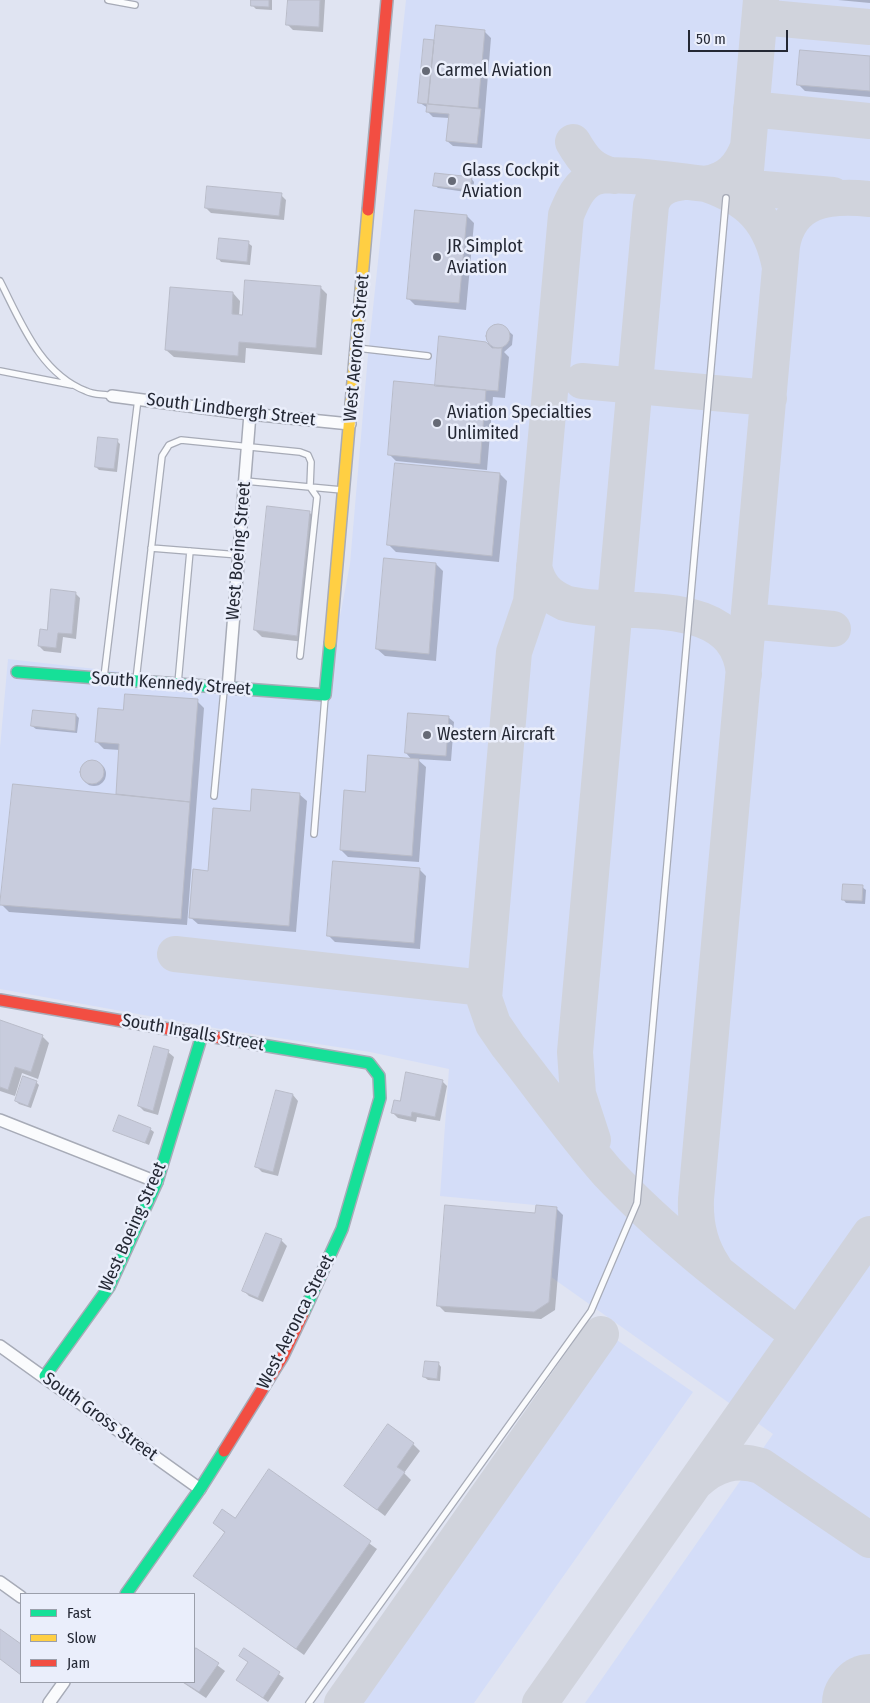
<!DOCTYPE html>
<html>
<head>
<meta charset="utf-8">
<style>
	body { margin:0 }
	#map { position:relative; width:870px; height:1703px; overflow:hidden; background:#e0e4f2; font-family:"Fira Sans Condensed",sans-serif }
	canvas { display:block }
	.legend { position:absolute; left:20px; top:1593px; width:175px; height:90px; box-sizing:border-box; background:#eaeefb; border:1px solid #9b9fab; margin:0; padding:6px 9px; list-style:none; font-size:15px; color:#242834 }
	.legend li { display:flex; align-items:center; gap:10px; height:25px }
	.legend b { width:25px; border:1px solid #9b9fab }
	.scale { position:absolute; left:688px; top:30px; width:100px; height:22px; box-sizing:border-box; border:2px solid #242834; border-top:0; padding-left:6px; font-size:15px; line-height:18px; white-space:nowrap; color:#242834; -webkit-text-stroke:4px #eaeefb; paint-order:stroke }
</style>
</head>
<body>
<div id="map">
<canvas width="870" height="1703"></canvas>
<ul class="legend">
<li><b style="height:6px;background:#16e098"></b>Fast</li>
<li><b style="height:6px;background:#ffcf43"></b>Slow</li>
<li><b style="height:6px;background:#f24e42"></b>Jam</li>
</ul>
<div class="scale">50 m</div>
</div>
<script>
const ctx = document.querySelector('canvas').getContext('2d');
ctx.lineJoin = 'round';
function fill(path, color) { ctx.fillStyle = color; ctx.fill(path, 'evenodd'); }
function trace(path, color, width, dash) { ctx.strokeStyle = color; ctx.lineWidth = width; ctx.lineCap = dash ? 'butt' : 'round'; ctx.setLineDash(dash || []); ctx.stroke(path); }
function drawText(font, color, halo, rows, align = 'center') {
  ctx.font = font + ' "Fira Sans Condensed",sans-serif'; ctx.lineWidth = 5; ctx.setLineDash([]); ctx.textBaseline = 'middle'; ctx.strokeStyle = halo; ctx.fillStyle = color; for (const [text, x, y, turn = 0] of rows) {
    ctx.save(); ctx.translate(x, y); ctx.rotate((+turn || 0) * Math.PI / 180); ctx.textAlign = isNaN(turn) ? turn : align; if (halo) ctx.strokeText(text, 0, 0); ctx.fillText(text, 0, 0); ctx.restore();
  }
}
const built = new Path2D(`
	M406,0H870V1703H585L773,1434L551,1277L556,1207L440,1196L449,1069L370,1052L226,1030L0,989V748L8,659L325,695L350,564L368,355Z
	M592,1323L693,1392L474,1703H323Z`);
const shadow = new Path2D(`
	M253,0H272V10L256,9L253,6Z
	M289,0H325L323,32L293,30L288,25Z
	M838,0H870V3Z
	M484,31L491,38L482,148L453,146L447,141L449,118L433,117L428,112V108L420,103L433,41L436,44Z
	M870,58V97L805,91L798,84Z
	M471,178L474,182L473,193L438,188L434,185Z
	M281,195L286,200L284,220L211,213L206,208Z
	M467,216L474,223L466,310L415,305L408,298Z
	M248,243L252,246L250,265L221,262L218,258Z
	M320,287L327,294L322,355L246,348L245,363L174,357L166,350L233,293L240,301L239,316H243Z
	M495,324L503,326L513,335L512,345L504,352L509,357L505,398L493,397L487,470L396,461L389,454L436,387L440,338L488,343V330Z
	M117,441L120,444L117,472L99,470L96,467Z
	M500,474L507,481L499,562L396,552L389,545Z
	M309,512L316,519L304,642L262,637L255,630Z
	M436,564L443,571L436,661L385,656L377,649Z
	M75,593L80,598L76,639L63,637L61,653L44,651L39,646Z
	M197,701L204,708L187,925L9,912L1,904L117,796L120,750L104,749L97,742L124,711Z
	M76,715L79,718L77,733L36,729L32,726Z
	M448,717L454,722L451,761L417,759L426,767L419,862L348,857L341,850L366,793L412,760L406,753Z
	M82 774a12 12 0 1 1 24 0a12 12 0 1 1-24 0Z
	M299,794L307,801L296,932L198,924L190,917L209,872L251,812Z
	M419,869L426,876L420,949L335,942L328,935Z
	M862,887L866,890L865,904L846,903L843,899Z
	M0,1022L42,1036L49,1043L38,1079L22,1073L15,1096L0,1091Z
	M168,1052L174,1057L158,1115L144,1111L139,1106Z
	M442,1081L447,1086L440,1121L417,1117L416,1122L398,1118L392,1112L401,1103Z
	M36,1082L39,1085L31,1108L19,1104L16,1101Z
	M277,1091L293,1095L298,1101L278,1176L262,1172L257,1167Z
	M150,1129L154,1132L149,1145L114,1130Z
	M556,1208L563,1215L555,1310L541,1319L445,1312L438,1305L537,1214Z
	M281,1240L287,1246L263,1302L249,1296L244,1291Z
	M438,1363L441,1367L440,1381L428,1380L424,1377Z
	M413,1444L420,1451L404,1473L411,1480L385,1516L346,1486Z
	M269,1471L377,1549L304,1655L195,1576L225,1533L214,1523L235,1520Z
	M197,1650L225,1671L206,1698L182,1682H194V1654Z
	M245,1650L284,1678L268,1702L238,1680L249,1663L241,1655Z`);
const taxiway = new Path2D(`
	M760,17L870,27
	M751,109L870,121
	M573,142C584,161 592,171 614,176
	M748,147C740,168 728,180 706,184C683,182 611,170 593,178C578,185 572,201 566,215L531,602L514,652L484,998L493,1024L508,1046C541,1088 572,1132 607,1172C664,1233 732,1285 798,1335
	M746,170L761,0
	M780,267C771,221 750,199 706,184L833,195
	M582,381L769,398
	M534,566C538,585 547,595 565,603C621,619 736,590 744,674
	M749,621L833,629
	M175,954L484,988
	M593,1140L578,1094L575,1052L651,205C656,188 669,184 685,182
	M714,1267C700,1247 695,1223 696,1199L782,246C790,198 830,195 870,199
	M696,1482C715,1464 736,1458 761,1466L870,1540
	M342,1703L601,1334
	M540,1703L870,1234`);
const runway = new Path2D(`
	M867,1703L870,1699`);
const building = new Path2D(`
	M251,0H269V7L251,6Z
	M288,0H320L319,27L286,25Z
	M436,25L485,30L478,108L428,104Z
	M424,39L434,40L428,104L481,109L477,144L446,141L449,114L426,112L427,104L418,103Z
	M800,50L870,56V91L797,85Z
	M435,173L472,177L470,190L433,186Z
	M207,186L282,193L279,216L205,208Z
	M415,210L467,215L459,303L407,299Z
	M219,238L249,241L247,262L217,259Z
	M245,280L321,286L316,348L239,342L238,356L165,350L170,287L233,292L232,314L242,315Z
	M486 336a12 12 0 1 1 24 0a12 12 0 1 1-24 0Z
	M439,336L486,342L492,348H502L498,391L435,386Z
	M394,381L486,390L480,464L388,455Z
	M98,437L118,439L114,469L95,467Z
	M395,463L500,473L492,556L387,545Z
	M267,506L310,511L297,636L254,630Z
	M384,558L436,563L429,654L376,649Z
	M51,589L76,592L72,634L58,633L56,648L38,646L40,629L47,630Z
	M125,694L198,699L190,802L116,794L119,744L95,742L98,708L123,710Z
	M33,710L76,714L75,731L31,726Z
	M408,713L449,716L446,756L405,753Z
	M368,755L419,759L412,856L340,850L344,790L365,792Z
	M80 772a12 12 0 1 1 24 0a12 12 0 1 1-24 0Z
	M13,784L190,802L181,919L0,905Z
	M252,789L300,793L289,926L189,918L193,869L208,871L213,808L250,811Z
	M333,861L420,868L414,943L327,936Z
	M843,884L863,885L862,901L842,900Z
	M0,1020L43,1035L31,1072L15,1067L8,1090L0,1087Z
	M154,1046L169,1050L153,1111L138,1106Z
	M406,1072L443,1080L435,1117L412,1112L411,1117L391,1113L394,1100L400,1101Z
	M23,1076L37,1081L28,1106L15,1101Z
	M276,1090L293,1094L273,1172L255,1167Z
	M119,1115L151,1128L145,1143L113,1131Z
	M445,1205L535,1213L536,1205L557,1207L549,1302L534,1312L437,1306Z
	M266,1233L282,1239L258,1298L242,1291Z
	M425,1361L439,1362L437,1379L423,1377Z
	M388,1424L414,1443L397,1467L405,1472L377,1510L344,1486Z
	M269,1469L371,1541L296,1649L193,1576L225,1532L213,1523L222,1509L235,1518Z
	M0,1629L21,1644V1675L0,1659Z
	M196,1648L219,1663L199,1692L183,1682H194V1652Z
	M244,1648L280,1672L263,1698L236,1680L248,1662L239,1656Z`);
const lane = new Path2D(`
	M108,0L135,5
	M0,281C21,322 40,373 86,391C93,395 104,394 112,396
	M357,348L428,356
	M0,371L72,385
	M245,481L342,490
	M151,548L239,555
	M104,677L138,399
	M136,680L162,456L169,445L181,440L300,452L308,455L311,462L310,487L317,497L300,656
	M178,683L190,551
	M214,796L224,690
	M314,834L325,697
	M309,1703L591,1311L637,1203L726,198`);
const street = new Path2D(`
	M112,396L250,414L350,424
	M228,688L250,414
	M0,1120L157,1182
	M0,1346L200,1489
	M0,1582L21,1597
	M49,1703L64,1682`);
const fast = new Path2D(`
	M17,672L325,695L330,644
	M232,1040L369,1063L379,1076L380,1098L342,1229L303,1314
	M45,1376L109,1287L157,1182L202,1035
	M126,1594L200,1489L224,1451`);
const slow = new Path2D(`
	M330,644L368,210`);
const jam = new Path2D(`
	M368,210L387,0
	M0,1000L232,1040
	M224,1451L283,1356L303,1314`);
const markers = [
	[426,71,5,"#666a76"],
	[452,181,5,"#666a76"],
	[437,257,5,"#666a76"],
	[437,423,5,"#666a76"],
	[427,735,5,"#666a76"]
];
const poiNames = [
	["Carmel Aviation",436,71],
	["Glass Cockpit",462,171],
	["Aviation",462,192],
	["JR Simplot",447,247],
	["Aviation",447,268],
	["Aviation Specialties",447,413],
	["Unlimited",447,434],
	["Western Aircraft",437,735]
];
const streetNames = [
	["West Aeronca Street",357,348,-85],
	["South Lindbergh Street",231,410,7],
	["West Boeing Street",239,551,-85],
	["South Kennedy Street",171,684,4],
	["South Ingalls Street",193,1033,10],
	["West Boeing Street",133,1227,-66],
	["West Aeronca Street",296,1322,-63],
	["South Gross Street",100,1417,36]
];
fill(built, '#d4ddf8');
fill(shadow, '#0003');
trace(taxiway, '#d0d3dc', 36);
trace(runway, '#d0d3dc', 90);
fill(building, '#c8ccdd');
trace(building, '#b9bcc9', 1);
trace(lane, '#a7abb7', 8);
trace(street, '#a7abb7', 14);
trace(fast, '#a7abb7', 14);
trace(slow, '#a7abb7', 14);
trace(jam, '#a7abb7', 14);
trace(lane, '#fafbfd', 5.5);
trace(street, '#fafbfd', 11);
trace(fast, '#16e098', 11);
trace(slow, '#ffcf43', 11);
trace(jam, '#f24e42', 11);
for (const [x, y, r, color] of markers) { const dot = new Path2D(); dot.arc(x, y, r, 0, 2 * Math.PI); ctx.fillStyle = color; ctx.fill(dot); trace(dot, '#eaeefb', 2); }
drawText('18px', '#242834', '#eaeefb', poiNames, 'left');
drawText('18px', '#242834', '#eaeefb', streetNames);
</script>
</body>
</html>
